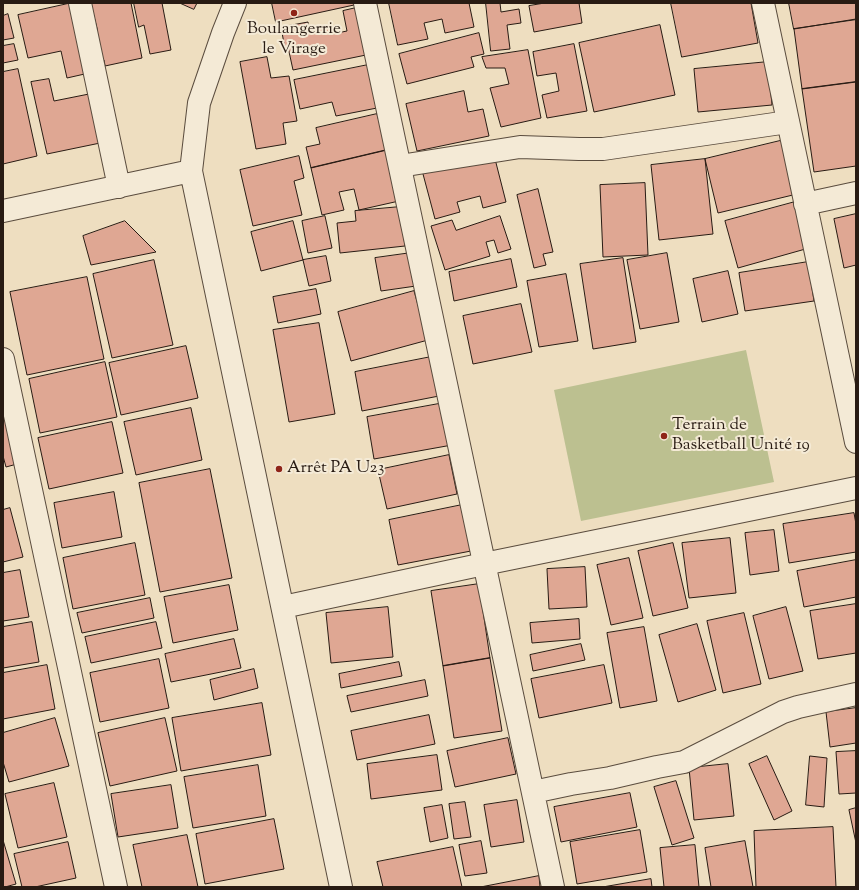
<!DOCTYPE html>
<html>
<head>
<meta charset="utf-8">
<style>
	body { margin:0 }
	#map { position:relative; width:859px; height:890px; overflow:hidden; background:#eedec0; font-family:"Sorts Mill Goudy",serif }
	canvas { display:block }
	.frame { position:absolute; inset:0; border:4px solid #281b13; pointer-events:none }
</style>
</head>
<body>
<div id="map">
<canvas width="859" height="890"></canvas>
<div class="frame"></div>
</div>
<script>
const ctx = document.querySelector('canvas').getContext('2d');
ctx.lineJoin = 'round';
function fill(path, color) { ctx.fillStyle = color; ctx.fill(path, 'evenodd'); }
function trace(path, color, width, dash) { ctx.strokeStyle = color; ctx.lineWidth = width; ctx.lineCap = dash ? 'butt' : 'round'; ctx.setLineDash(dash || []); ctx.stroke(path); }
function drawText(font, color, halo, rows, align = 'center') {
  ctx.font = font + ' "Sorts Mill Goudy",serif'; ctx.lineWidth = 4; ctx.setLineDash([]); ctx.textBaseline = 'middle'; ctx.strokeStyle = halo; ctx.fillStyle = color; for (const [text, x, y, turn = 0] of rows) {
    ctx.save(); ctx.translate(x, y); ctx.rotate((+turn || 0) * Math.PI / 180); ctx.textAlign = isNaN(turn) ? turn : align; if (halo) ctx.strokeText(text, 0, 0); ctx.fillText(text, 0, 0); ctx.restore();
  }
}
const green = new Path2D(`
	M746,350L774,482L581,521L554,390Z`);
const building = new Path2D(`
	M72,3L89,73L67,78L61,51L28,58L18,15Z
	M91,3H131L142,58L105,66L104,60L97,61L90,31L97,30Z
	M134,3H162L171,50L150,54L144,25L139,27Z
	M180,3H197L194,9Z
	M272,3H354V5L276,22Z
	M389,3H469L474,27L445,33L442,19L424,23L428,39L398,45Z
	M486,3H500L501,12L519,9L521,23L507,25L510,49L491,51Z
	M545,3H579L582,23L534,32L529,6Z
	M671,3H751L758,43L682,57Z
	M789,3H856V19L794,29Z
	M356,8L366,55L293,70L288,47L285,49L281,27L308,22L309,29L331,25L332,34L347,31L343,11Z
	M8,14L14,38L3,40V16Z
	M856,20V82L802,89L794,29Z
	M660,25L675,95L594,112L579,43Z
	M479,33L484,54L471,57L474,67L407,84L399,54Z
	M14,44L18,60L3,63V46Z
	M574,44L587,111L547,118L542,95L559,91L556,73L537,76L533,52Z
	M528,50L541,118L501,127L490,88L509,84L505,68H486L482,57Z
	M267,57L271,78L289,76L297,121L283,123L286,144L256,149L240,62Z
	M768,62L772,105L698,112L694,69Z
	M368,65L377,108L336,116L332,102L300,109L294,80Z
	M18,69L37,156L3,164V72Z
	M49,79L54,101L94,93L105,142L47,154L31,82Z
	M856,82V166L814,172L802,89Z
	M464,91L468,112L483,109L489,136L417,151L406,104Z
	M377,114L387,150L311,168L306,147L320,144L316,128Z
	M784,140L797,194L718,213L705,159Z
	M387,150L399,201L359,210L354,189L339,192L344,210L322,215L311,168Z
	M494,155L506,202L483,208L480,196L457,202L460,212L435,219L423,174Z
	M299,156L304,178L294,181L302,215L253,226L240,170Z
	M705,159L713,234L659,240L651,165Z
	M645,183L648,255L603,257L600,185Z
	M538,189L553,252L543,254L546,265L534,268L517,195Z
	M795,202L809,248L738,268L725,221Z
	M400,207L405,246L340,253L337,223L356,221L355,211Z
	M856,214V265L844,268L834,219Z
	M325,216L332,248L308,253L302,221Z
	M500,216L511,249L498,253L494,240L486,242L490,256L445,270L431,226L452,220L456,230Z
	M125,221L156,252L91,265L83,236Z
	M293,221L303,260L261,271L251,232Z
	M411,253L416,286L381,291L375,258Z
	M667,253L679,322L640,329L627,260Z
	M326,256L331,281L309,286L303,260Z
	M623,258L636,342L593,349L580,264Z
	M511,259L517,287L454,301L449,272Z
	M154,260L173,345L112,358L93,274Z
	M808,262L814,301L745,311L739,273Z
	M728,271L738,314L702,322L693,279Z
	M566,274L578,341L539,347L527,281Z
	M87,277L104,359L27,375L10,292Z
	M316,289L321,314L278,323L273,297Z
	M414,291L428,340L351,361L338,312Z
	M521,304L532,352L473,364L463,316Z
	M319,323L335,414L289,422L273,330Z
	M186,346L198,398L121,415L109,363Z
	M431,357L439,396L362,411L355,372Z
	M105,362L117,417L40,433L29,379Z
	M444,403L452,445L374,459L367,417Z
	M191,408L202,460L136,475L124,422Z
	M3,409L17,464L6,467L3,456Z
	M112,422L123,473L49,489L38,438Z
	M449,455L457,494L387,509L378,470Z
	M210,469L232,578L160,592L139,483Z
	M114,492L122,537L62,548L54,503Z
	M462,505L471,551L398,565L389,520Z
	M10,508L23,557L3,562V510Z
	M854,513L856,524V552L789,563L783,524Z
	M774,530L779,571L750,575L745,533Z
	M730,538L736,593L689,598L682,543Z
	M135,543L145,595L73,609L63,558Z
	M673,543L688,608L653,616L638,551Z
	M629,558L643,618L611,625L597,565Z
	M856,560V597L804,607L797,571Z
	M585,567L587,607L549,609L547,569Z
	M20,570L29,617L3,621V573Z
	M479,584L490,658L443,666L431,591Z
	M229,585L238,630L173,643L164,597Z
	M150,598L154,618L82,633L77,613Z
	M856,604V653L818,659L810,611Z
	M388,607L393,657L331,663L326,613Z
	M786,607L803,671L769,679L753,616Z
	M744,613L761,684L723,693L707,621Z
	M579,619L580,639L532,643L530,623Z
	M32,622L39,662L3,668V627Z
	M156,622L162,648L91,663L85,637Z
	M697,624L716,690L678,702L659,635Z
	M644,627L657,701L620,708L607,633Z
	M234,639L241,668L171,682L165,654Z
	M581,644L585,660L533,671L530,655Z
	M490,658L502,731L454,738L443,666Z
	M159,659L169,708L100,722L90,673Z
	M399,662L402,676L341,688L339,674Z
	M47,665L55,709L3,719V673Z
	M604,665L612,703L539,718L531,679Z
	M254,669L258,688L214,700L210,680Z
	M425,680L428,696L351,712L347,696Z
	M262,703L271,755L181,771L172,718Z
	M856,708V743L830,747L826,712Z
	M429,715L435,744L357,760L351,731Z
	M55,718L69,766L9,782L3,762V733Z
	M165,718L177,771L110,786L98,733Z
	M508,738L516,774L455,787L447,751Z
	M856,751V793L839,794L836,752Z
	M437,755L442,790L371,799L367,764Z
	M767,756L792,811L774,820L749,764Z
	M810,756L827,758L824,807L806,805Z
	M728,764L734,816L694,820L689,768Z
	M258,765L266,816L193,828L184,777Z
	M676,781L694,838L672,845L654,787Z
	M54,783L67,837L18,848L5,794Z
	M171,785L178,828L118,837L111,794Z
	M630,793L637,827L561,842L554,807Z
	M517,800L524,842L491,847L484,805Z
	M465,802L471,837L454,839L449,804Z
	M442,805L448,838L430,842L424,808Z
	M856,808V843L849,810Z
	M274,819L284,869L205,884L196,834Z
	M833,827L836,887H756L754,831Z
	M640,830L647,872L577,884L570,842Z
	M187,835L198,887H142L133,845Z
	M3,840L16,884L5,887H3Z
	M481,841L487,873L465,876L459,845Z
	M745,841L753,887H711L705,848Z
	M68,842L76,878L35,887H22L14,854Z
	M695,845L699,887H664L660,848Z
	M453,847L462,887H383L377,862Z
	M539,876L540,887H481Z
	M651,879L652,887H603Z`);
const minor = new Path2D(`
	M80,3L119,187
	M235,3L223,33L199,103L191,171L341,887
	M365,3L553,887
	M763,3L856,442
	M400,166L520,147L579,149H603L788,122
	M805,204L856,193
	M3,211L191,171
	M3,359L116,887
	M283,607L484,564L856,488
	M533,792L571,784L610,778L657,767L684,762L783,712L798,707L856,694`);
const markers = [
	[294,13,4,"#8f2418"],
	[664,436,4,"#8f2418"],
	[279,469,4,"#8f2418"]
];
const poiNames = [
	["Boulangerrie",294,30,"center"],
	["le Virage",294,50,"center"],
	["Terrain de",672,426],
	["Basketball Unité 19",672,446],
	["Arrêt PA U23",287,469]
];
fill(green, '#bcc090');
fill(building, '#dfa793');
trace(building, '#281b13', 1);
trace(minor, '#5a4c3e', 24);
trace(minor, '#f4ead6', 22);
for (const [x, y, r, color] of markers) { const dot = new Path2D(); dot.arc(x, y, r, 0, 2 * Math.PI); ctx.fillStyle = color; ctx.fill(dot); trace(dot, '#f4ead6', 1.5); }
drawText('17px', '#281b13', '#f4ead6', poiNames, 'left');
</script>
</body>
</html>
